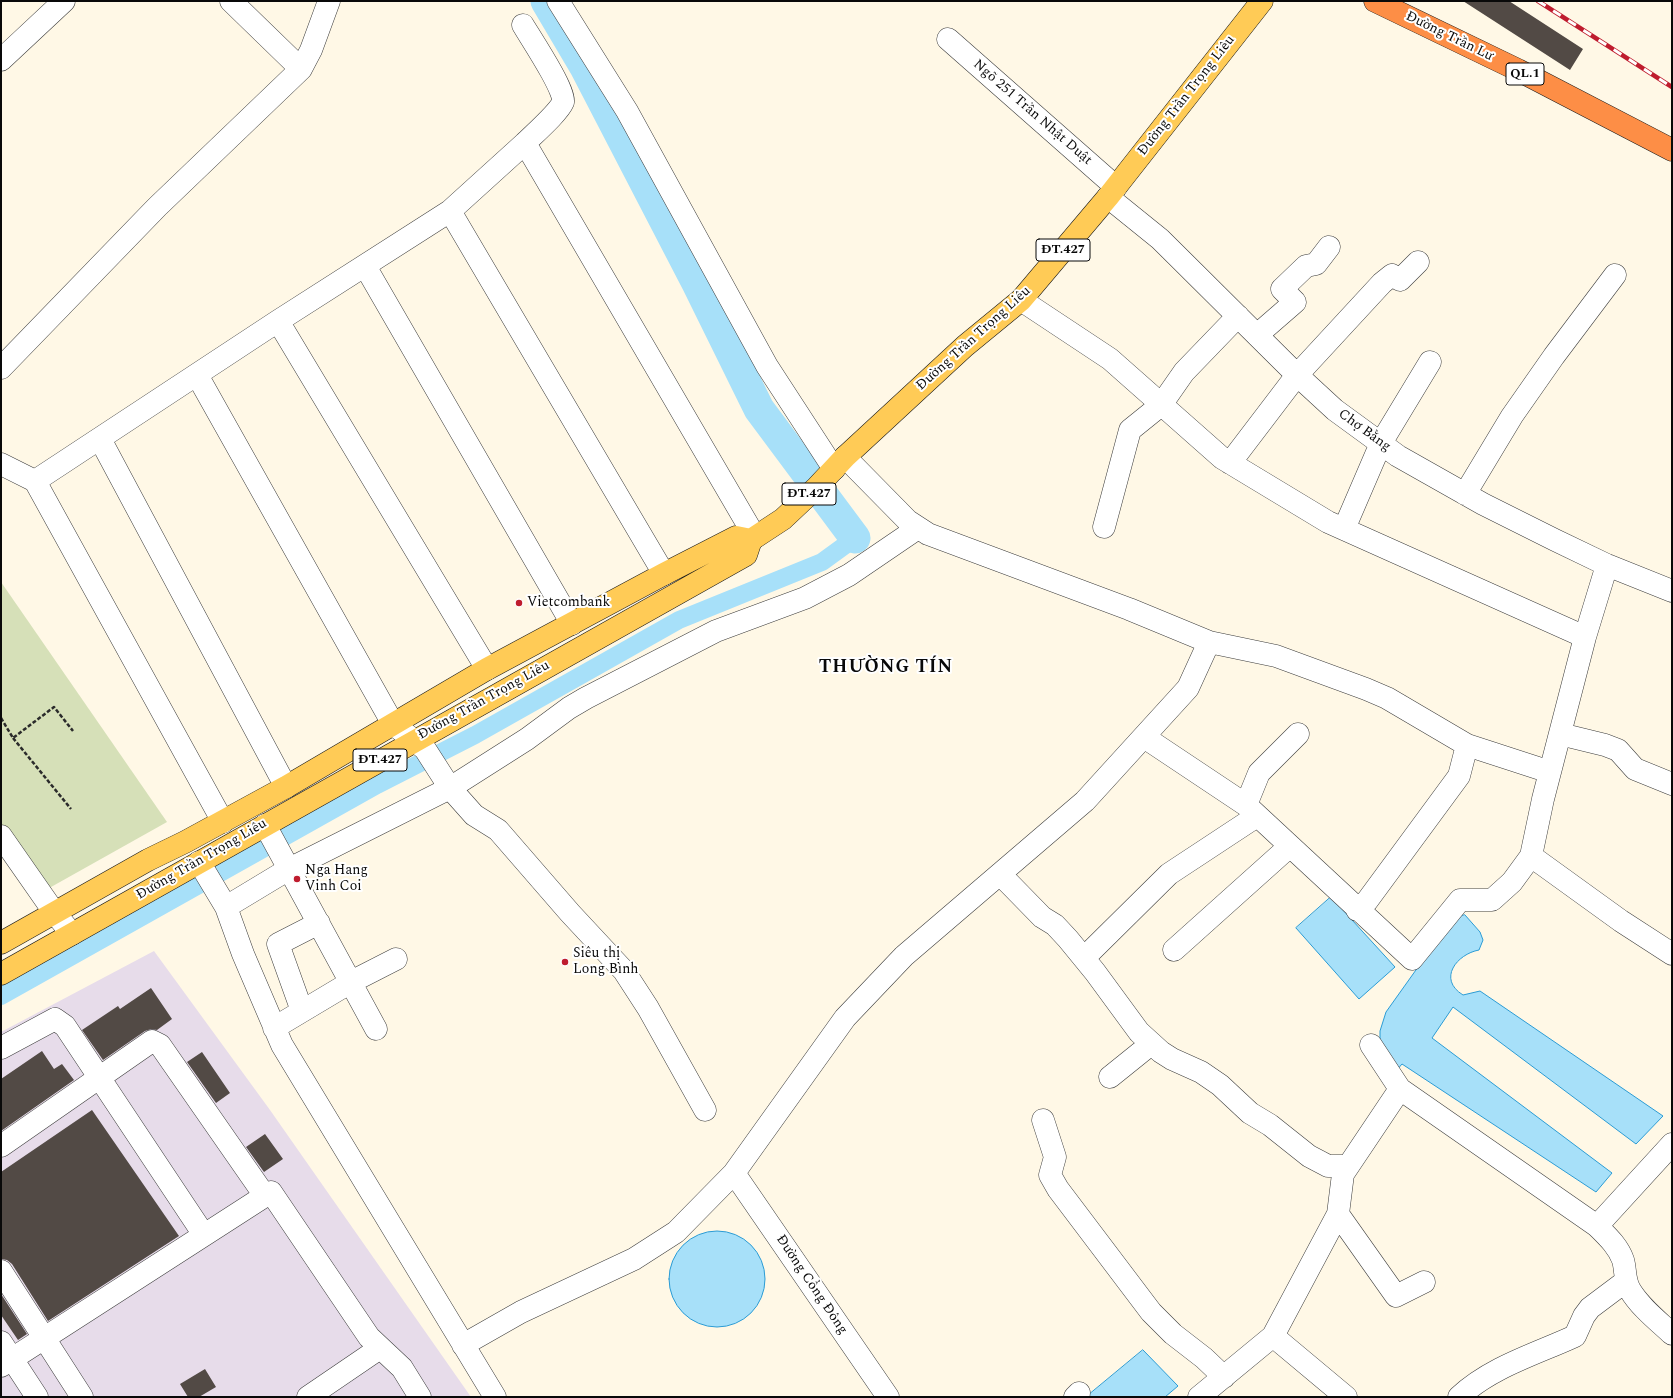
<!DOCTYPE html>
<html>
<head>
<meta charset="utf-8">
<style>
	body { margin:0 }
	#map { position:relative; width:1673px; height:1398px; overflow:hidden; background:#fff8e6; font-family:Spectral,serif }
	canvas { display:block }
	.frame { position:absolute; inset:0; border:2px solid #090909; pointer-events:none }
</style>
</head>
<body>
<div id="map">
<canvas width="1673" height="1398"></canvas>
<div class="frame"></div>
</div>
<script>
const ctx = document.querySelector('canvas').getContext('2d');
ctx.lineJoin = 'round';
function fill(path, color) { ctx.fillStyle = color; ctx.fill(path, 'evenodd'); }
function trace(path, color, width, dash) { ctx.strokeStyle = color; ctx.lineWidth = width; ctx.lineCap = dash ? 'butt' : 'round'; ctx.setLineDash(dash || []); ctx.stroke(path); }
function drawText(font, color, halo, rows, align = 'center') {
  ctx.font = font + ' Spectral,serif'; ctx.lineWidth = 4; ctx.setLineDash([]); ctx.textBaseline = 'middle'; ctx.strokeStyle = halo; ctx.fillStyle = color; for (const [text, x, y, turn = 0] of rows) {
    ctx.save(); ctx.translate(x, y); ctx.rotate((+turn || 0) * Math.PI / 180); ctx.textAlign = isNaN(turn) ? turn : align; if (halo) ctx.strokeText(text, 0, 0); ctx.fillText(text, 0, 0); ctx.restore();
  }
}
const industrial = new Path2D(`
	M154,951L270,1110L471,1397H1V1032Z`);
const cemetery = new Path2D(`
	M1,582L167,822L35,896L1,844Z`);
const water = new Path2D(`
	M1331,897L1395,967L1359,999L1296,928Z
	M1465,915L1480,932L1483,940L1479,950C1457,954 1437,979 1463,995L1480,991L1663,1116L1636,1144L1453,1007L1432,1038L1612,1173L1596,1192L1402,1064L1396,1071L1380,1040V1031L1386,1012L1453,918Z
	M669 1279a48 48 0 1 1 96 0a48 48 0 1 1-96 0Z
	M1143,1350L1178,1386L1165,1397H1086Z`);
const canal = new Path2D(`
	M1,996L377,785L475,735L679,620L822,562L855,538`);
const river = new Path2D(`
	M546,1L585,67L697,283L759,409L855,538`);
const building = new Path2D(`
	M1463,1H1509L1583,49L1570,70Z
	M151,988L172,1019L157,1030L151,1029L145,1031L103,1060L82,1030L118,1006L120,1009Z
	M42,1051L54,1069L62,1064L74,1080L1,1131V1079Z
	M202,1052L230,1093L216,1103L187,1062Z
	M92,1110L179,1236L48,1321L12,1264L7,1260L1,1259V1172Z
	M265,1134L283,1159L264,1172L246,1147Z
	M1,1294L27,1334L18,1340L1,1315Z
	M205,1369L216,1387L199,1397H188L180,1384Z`);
const path = new Path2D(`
	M1,718L13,738L54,707L73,731
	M13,738L71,809`);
const minor = new Path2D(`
	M558,1L627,111L767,366L834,469
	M523,25C530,37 566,91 563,102C559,112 534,134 525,143L755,537
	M948,39L1116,187
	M1,60L64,1
	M301,69L311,50L329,1
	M1108,197L1160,239L1297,375L1335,410L1398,456L1483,504L1555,540L1607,565L1672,591
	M450,211L664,574
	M365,266L572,624
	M1021,300L1110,359L1222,458L1328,522L1585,637L1543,799L1531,856L1512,882L1492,900H1460L1412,959L1246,805L1144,737
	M278,321L487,669
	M1257,335L1295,302L1282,289L1306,266L1316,264L1329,247
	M1,368L157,207L301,69L231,1
	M197,375L393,724L425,749L450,788L474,815L498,830L570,913L624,971L648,1008L705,1110
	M100,439L286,787
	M845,457L908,521L928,534L1129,609L1209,642
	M1230,463L1297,375L1382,283L1392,275L1400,280L1418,262
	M1,464L35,481
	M1465,494L1512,416L1554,356L1615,275
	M1104,527L1130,430L1161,405L1184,372L1238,316
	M1344,529L1381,443L1430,362
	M1585,637L1607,565
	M1560,734L1605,745L1618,750L1635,769L1672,784
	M1246,805L1259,773L1298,734
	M223,822L35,481L278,321L450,211L525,143
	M265,825L376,1029
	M1,836L54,912L72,934
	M1531,856L1621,921L1672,954
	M199,862L226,907L243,954L282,1045L495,1397
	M1000,874L1042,917L1055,925L1068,939L1095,972L1139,1032L1161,1052L1172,1059L1201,1072L1220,1085L1250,1113L1270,1125L1309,1156L1328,1166H1347
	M226,907L289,869L450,788L527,739L569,708L586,698L716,631L805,598L849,575L918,528
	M1357,910L1367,901L1459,776L1467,745
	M1174,950L1290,846
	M1084,958L1169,874L1257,816
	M302,1011L278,944L319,923
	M274,1028L351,982L396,959
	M1,1048L55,1019L65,1026L204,1235
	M1110,1077L1151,1044
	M1400,1089L1597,1226C1607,1236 1618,1246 1623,1260C1626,1270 1624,1280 1630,1290C1640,1307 1658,1321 1672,1334
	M1043,1120L1055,1157L1050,1175L1058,1189L1151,1312L1173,1334L1204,1358L1224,1377
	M1,1146L152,1041L160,1045L265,1196
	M734,1173L888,1397
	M1338,1214L1396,1296L1424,1282
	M1597,1226L1672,1144
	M1,1271L82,1397
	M1273,1336L1346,1397
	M1,1342L37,1397
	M463,1345L521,1312L634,1259L676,1232L734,1173L845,1018L904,956L1085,801L1188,688L1209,642L1276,656L1366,689L1387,698L1467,745L1550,772
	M1,1366L271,1192L369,1337L402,1368L420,1397
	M308,1397L380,1348
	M1075,1397L1079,1393
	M1199,1397L1273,1336L1338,1214L1343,1174L1400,1089L1371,1045
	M1459,1397C1491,1367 1536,1354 1575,1336L1584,1316L1590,1308L1626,1281`);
const major = new Path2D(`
	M1,943L148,860L185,842L286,787L487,669L664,574L736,537L751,540
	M1,974L746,555L751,540L783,519L817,487L845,457L965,346L1021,300L1108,197L1262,1`);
const highway = new Path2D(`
	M1375,1L1518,70L1672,150`);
const rail = new Path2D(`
	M1538,1L1672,87`);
const markers = [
	[519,603,4,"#bf1c2e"],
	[297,879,4,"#bf1c2e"],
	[565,962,4,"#bf1c2e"]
];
const shields = [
	[1525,74,38],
	[1063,250,54],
	[809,494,54],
	[380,760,54]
];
const shieldNames = [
	["QL.1",1525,74],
	["ĐT.427",1063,250],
	["ĐT.427",809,494],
	["ĐT.427",380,760]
];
const streetNames = [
	["Đường Trần Lư",1449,37,26],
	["Đường Trần Trọng Liêu",1187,96,-52],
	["Ngõ 251 Trần Nhật Duật",1032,113,41],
	["Đường Trần Trọng Liêu",974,339,-42],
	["Chợ Bằng",1364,431,36],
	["Đường Trần Trọng Liêu",484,701,-29],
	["Đường Trần Trọng Liêu",202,860,-30],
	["Đường Cổng Đông",811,1285,56]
];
const poiNames = [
	["Vietcombank",527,603],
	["Nga Hang",305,871],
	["Vinh Coi",305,887],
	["Siêu thị",573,954],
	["Long Bình",573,970]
];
const districtNames = [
	["THƯỜNG TÍN",886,668]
];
fill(industrial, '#e7dcea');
fill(cemetery, '#d6e0b8');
fill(water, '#a7e0f9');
trace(water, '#2b9bd4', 1);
trace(canal, '#a7e0f9', 18);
trace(river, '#a7e0f9', 31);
fill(building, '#524a45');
trace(minor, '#3c3c3c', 23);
trace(major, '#1a1a1a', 23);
trace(highway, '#1a1a1a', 23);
trace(path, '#2b2b2b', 2.5, [4, 2]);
trace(minor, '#fff', 22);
trace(major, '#ffcb56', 22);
trace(highway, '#fd8e46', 22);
trace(rail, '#bf1c2e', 4.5);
trace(rail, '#fff', 3, [9]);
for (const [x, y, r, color] of markers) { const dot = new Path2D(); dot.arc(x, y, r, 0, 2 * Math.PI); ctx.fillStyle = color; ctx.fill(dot); trace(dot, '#fff', 1.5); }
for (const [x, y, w] of shields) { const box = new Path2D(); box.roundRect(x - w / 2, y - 11, w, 22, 3); ctx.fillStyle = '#fff'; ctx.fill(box); trace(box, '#090909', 1); }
drawText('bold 13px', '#090909', null, shieldNames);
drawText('14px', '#090909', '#fff', streetNames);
drawText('14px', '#090909', '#fff', poiNames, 'left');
ctx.letterSpacing = '1px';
drawText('bold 18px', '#090909', '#fff', districtNames);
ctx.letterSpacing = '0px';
</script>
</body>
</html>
